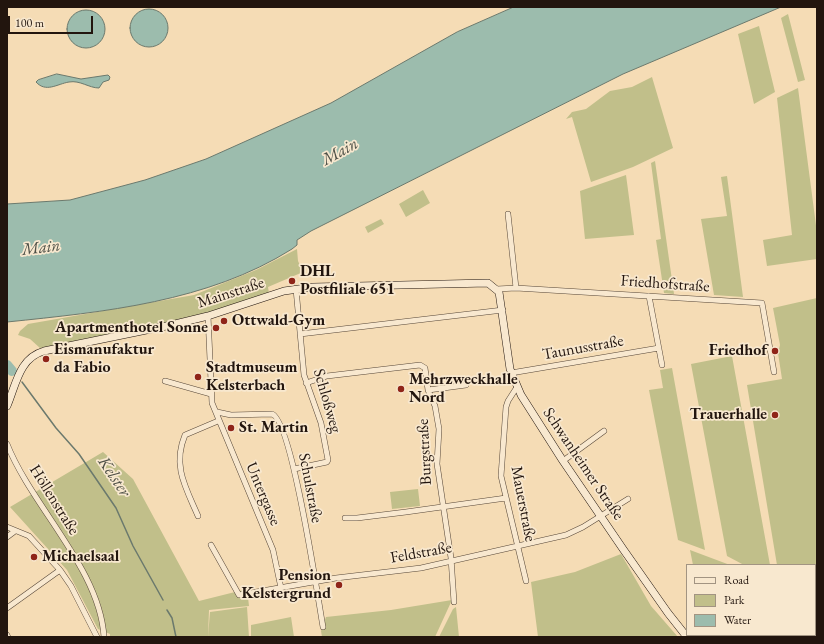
<!DOCTYPE html>
<html>
<head>
<meta charset="utf-8">
<style>
	body { margin:0 }
	#map { position:relative; width:824px; height:644px; overflow:hidden; background:#f5dcb5; font-family:"EB Garamond",serif }
	canvas { display:block }
	.frame { position:absolute; inset:0; border:8px solid #22150e; pointer-events:none }
	.legend { position:absolute; left:686px; top:564px; width:130px; height:72px; box-sizing:border-box; background:#f8e8cf; border:1px solid #a29482; margin:0; padding:5px 7px; list-style:none; font-size:12px; color:#22150e }
	.legend li { display:flex; align-items:center; gap:8px; height:20px }
	.legend b { width:20px; border:1px solid #a29482 }
	.scale { position:absolute; left:8px; top:16px; width:85px; height:18px; box-sizing:border-box; border:2px solid #22150e; border-top:0; padding-left:5px; font-size:12px; line-height:14px; white-space:nowrap; color:#22150e; -webkit-text-stroke:3px #f8e8cf; paint-order:stroke }
</style>
</head>
<body>
<div id="map">
<canvas width="824" height="644"></canvas>
<div class="frame"></div>
<ul class="legend">
<li><b style="height:5px;background:#f8e8cf"></b>Road</li>
<li><b style="height:11px;background:#c1bf8a"></b>Park</li>
<li><b style="height:11px;background:#9cbcad"></b>Water</li>
</ul>
<div class="scale">100 m</div>
</div>
<script>
const ctx = document.querySelector('canvas').getContext('2d');
ctx.lineJoin = 'round';
function fill(path, color) { ctx.fillStyle = color; ctx.fill(path, 'evenodd'); }
function trace(path, color, width, dash) { ctx.strokeStyle = color; ctx.lineWidth = width; ctx.lineCap = dash ? 'butt' : 'round'; ctx.setLineDash(dash || []); ctx.stroke(path); }
function drawText(font, color, halo, rows, align = 'center') {
  ctx.font = font + ' "EB Garamond",serif'; ctx.lineWidth = 3.5; ctx.setLineDash([]); ctx.textBaseline = 'middle'; ctx.strokeStyle = halo; ctx.fillStyle = color; for (const [text, x, y, turn = 0] of rows) {
    ctx.save(); ctx.translate(x, y); ctx.rotate((+turn || 0) * Math.PI / 180); ctx.textAlign = isNaN(turn) ? turn : align; if (halo) ctx.strokeText(text, 0, 0); ctx.fillText(text, 0, 0); ctx.restore();
  }
}
const green = new Path2D(`
	M788,14L805,80L798,82L781,18Z
	M759,26L775,92L754,104L738,34Z
	M652,77L673,148L633,167L591,182L572,117L566,119L572,112L586,109L610,91L632,87Z
	M798,88L817,233V259L767,266L763,240L792,235L777,98Z
	M655,161L674,294L664,293L656,240L661,239L651,163Z
	M626,175L634,235L585,239L580,191Z
	M727,176L743,297L714,295L701,219L727,216L721,177Z
	M423,190L430,203L406,217L399,204Z
	M381,219L384,224L368,233L365,227Z
	M297,249L298,261L303,272L268,287L269,293L170,325L71,344L40,348L30,339L18,335L20,331L28,324L194,295L256,270Z
	M817,298V576H815V565H777L747,385L782,379L778,353L780,345L773,308Z
	M732,356L770,565H744L727,556L691,364Z
	M672,368L705,550L678,540L649,390L663,388L660,370Z
	M103,452L133,479L199,601L247,589L249,606L209,610L208,637H110V634L98,629L67,570L10,507Z
	M418,489L420,506L392,509L390,492Z
	M690,550L730,565H693Z
	M621,554L651,606L678,637H538L531,582L575,572Z
	M452,600L435,637H322L321,631L326,617L391,610Z
	M247,607L249,637H208L210,612Z
	M456,607L459,637H439L453,609Z
	M815,609L817,610V637H708L707,635H815Z
	M291,617L294,637H251V625Z`);
const water = new Path2D(`
	M514,7H781L623,74L311,231L297,240V245L292,249C208,302 104,312 7,322V204L70,200L145,180L206,159L331,103L457,32Z
	M130 28a19 19 0 1 1 38 0a19 19 0 1 1-38 0Z
	M67 29a19 19 0 1 1 38 0a19 19 0 1 1-38 0Z
	M57,74L81,79L108,75L110,77L109,80L103,82L99,88C89,88 80,80 69,82C57,84 46,93 36,82L38,80Z`);
const stream = new Path2D(`
	M22,382L56,428L79,454L116,508L133,546L163,600
	M167,610L172,618L176,637`);
const river = new Path2D(`
	M7,365L12,371`);
const street = new Path2D(`
	M508,214L516,288
	M497,289L516,288L762,303L774,372
	M649,296L662,365
	M208,316L212,403L273,550L281,588
	M300,334L503,310
	M511,373L659,348
	M165,381L211,394
	M306,383L327,376L420,365L425,368L428,390L435,406L439,429L437,464L451,558L454,602
	M517,387L508,401L506,407L501,476L526,581
	M428,390L466,385
	M217,412L231,415L272,414C292,420 318,599 323,627
	M7,444C32,507 100,569 104,637
	M563,461L604,431
	M294,469L327,462L328,460L321,423L304,375L296,289
	M198,516C186,488 172,466 185,435L218,421
	M345,518H357L406,512L506,498
	M7,527L29,536L60,570L71,586L97,637
	M7,537L15,531
	M211,545L239,595L336,578L421,568L566,535L583,527L628,499
	M7,608L60,570
	M7,635L8,637`);
const secondary = new Path2D(`
	M7,406C16,385 19,358 44,351L171,325L208,316L284,291L313,287L488,283L499,292L510,369L521,395L563,461L623,549L668,613L687,637`);
const markers = [
	[292,281,4,"#8f2418"],
	[224,321,4,"#8f2418"],
	[216,328,4,"#8f2418"],
	[775,351,4,"#8f2418"],
	[46,359,4,"#8f2418"],
	[198,377,4,"#8f2418"],
	[401,389,4,"#8f2418"],
	[775,415,4,"#8f2418"],
	[231,428,4,"#8f2418"],
	[34,557,4,"#8f2418"],
	[339,585,4,"#8f2418"]
];
const poiNames = [
	["DHL",300,272],
	["Postfiliale 651",300,290],
	["Ottwald-Gym",232,321],
	["Apartmenthotel Sonne",208,328,"right"],
	["Eismanufaktur",54,350],
	["da Fabio",54,368],
	["Friedhof",767,351,"right"],
	["Stadtmuseum",206,368],
	["Kelsterbach",206,386],
	["Mehrzweckhalle",409,380],
	["Nord",409,398],
	["Trauerhalle",767,415,"right"],
	["St. Martin",239,428],
	["Michaelsaal",42,557],
	["Pension",331,576,"right"],
	["Kelstergrund",331,594,"right"]
];
const streetNames = [
	["Friedhofstraße",665,284,4],
	["Mainstraße",231,293,-18],
	["Taunusstraße",583,348,-10],
	["Schloßweg",327,401,74],
	["Burgstraße",425,452,-93],
	["Schwanheimer Straße",583,464,56],
	["Schulstraße",310,488,79],
	["Untergasse",263,494,67],
	["Höllenstraße",54,500,58],
	["Mauerstraße",523,504,79],
	["Feldstraße",421,553,-10]
];
const waterNames = [
	["Main",340,152,-29],
	["Main",41,248,-7],
	["Kelster",114,477,56]
];
fill(green, '#c1bf8a');
fill(water, '#9cbcad');
trace(water, '#6b796d', 1);
trace(stream, '#6b796d', 1.5);
trace(river, '#9cbcad', 10);
trace(street, '#574738', 6);
trace(secondary, '#22150e', 8);
trace(street, '#f8e8cf', 5);
trace(secondary, '#f8e8cf', 7);
for (const [x, y, r, color] of markers) { const dot = new Path2D(); dot.arc(x, y, r, 0, 2 * Math.PI); ctx.fillStyle = color; ctx.fill(dot); trace(dot, '#f8e8cf', 1.5); }
drawText('bold 16px', '#22150e', '#f8e8cf', poiNames, 'left');
drawText('16px', '#22150e', '#f8e8cf', streetNames);
drawText('italic 17px', '#4d4f46', '#f8e8cf', waterNames);
</script>
</body>
</html>
